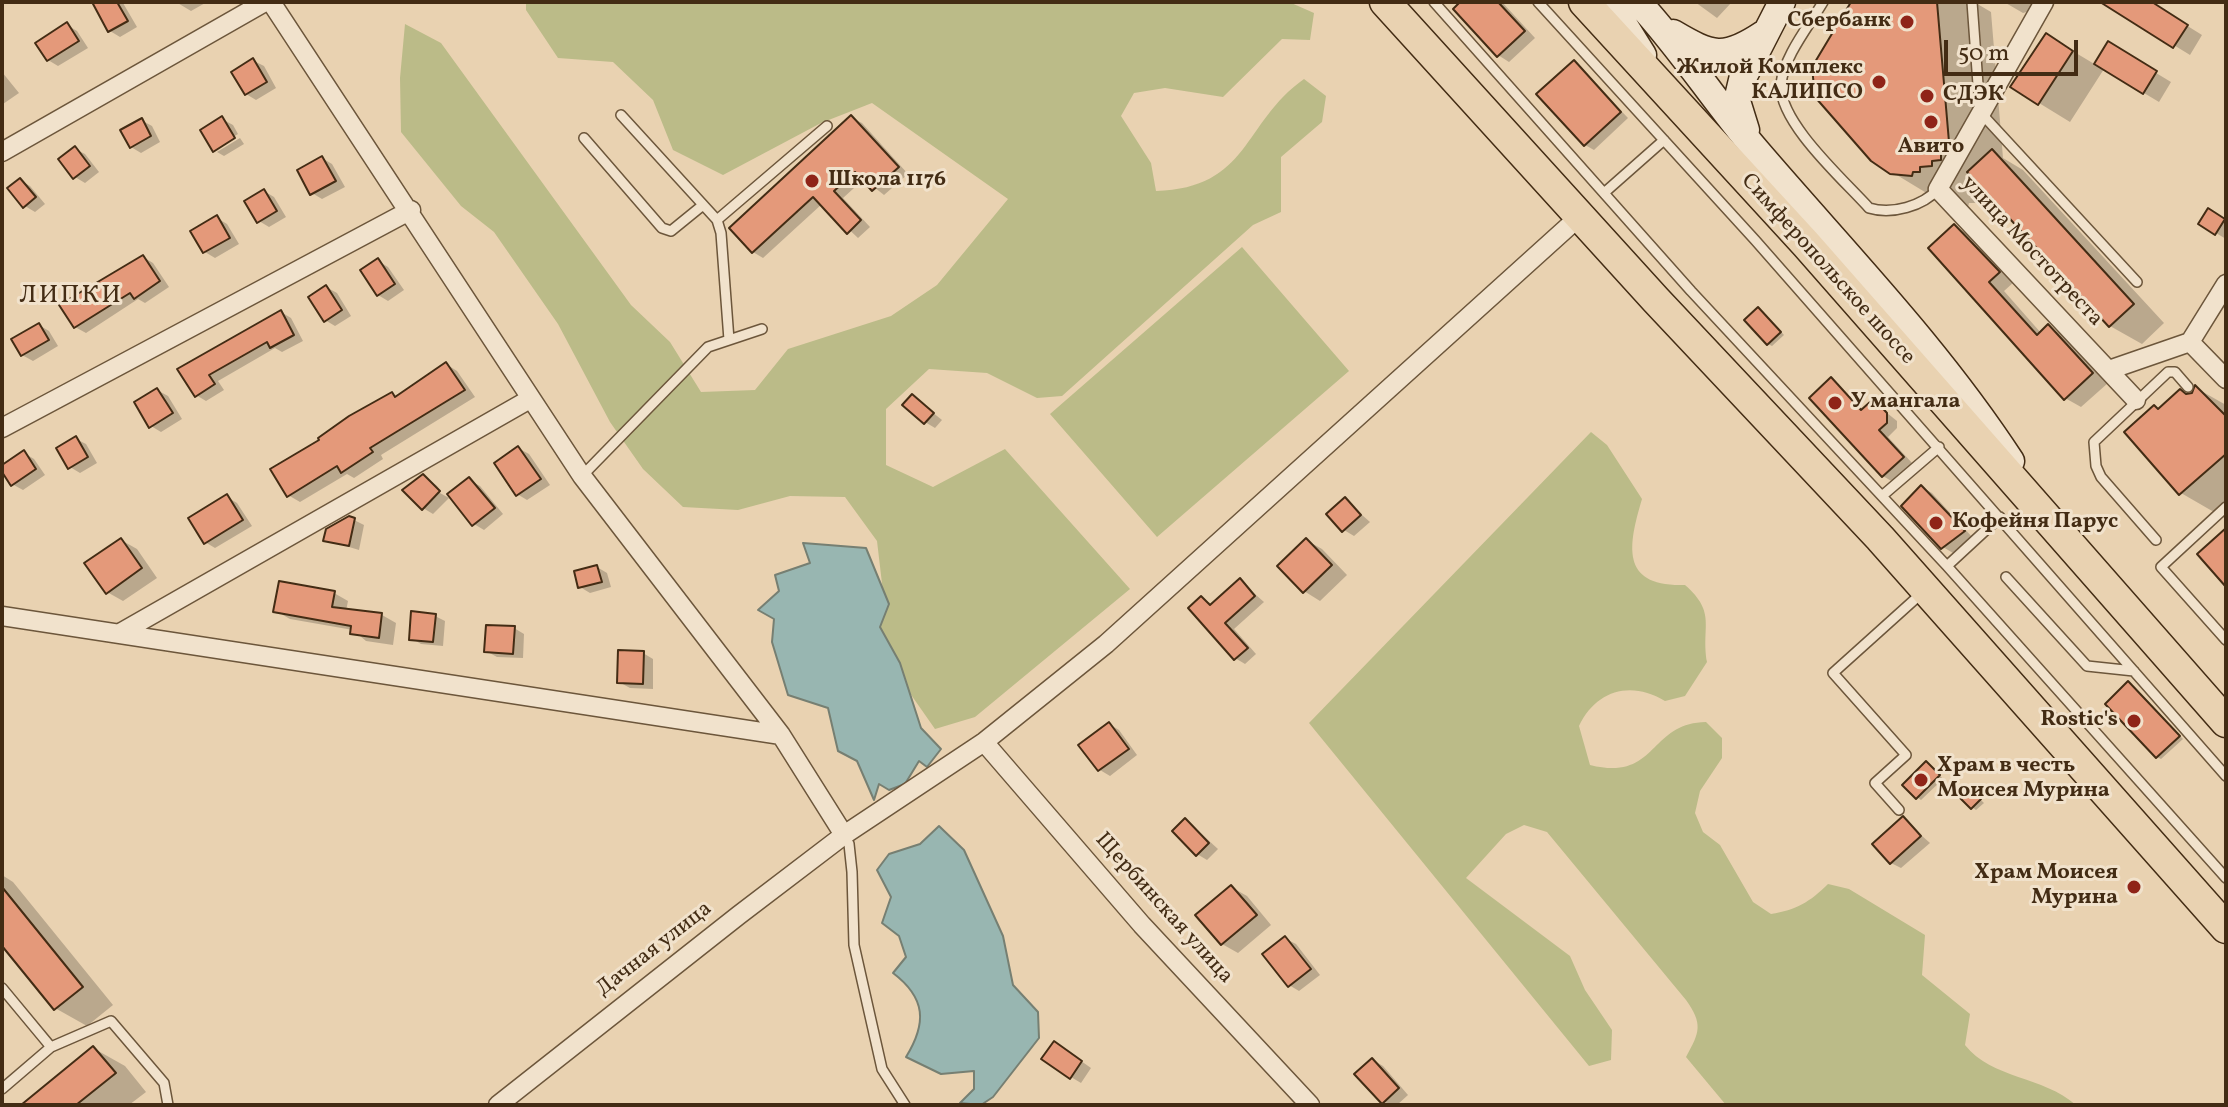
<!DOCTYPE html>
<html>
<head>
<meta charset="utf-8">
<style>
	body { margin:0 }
	#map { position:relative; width:2228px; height:1107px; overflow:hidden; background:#e9d2b1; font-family:Vollkorn,serif }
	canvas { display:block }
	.frame { position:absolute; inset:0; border:4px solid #432c14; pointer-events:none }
	.scale { position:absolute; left:1944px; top:40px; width:134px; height:36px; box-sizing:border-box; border:4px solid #432c14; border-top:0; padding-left:10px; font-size:24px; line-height:28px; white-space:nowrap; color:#432c14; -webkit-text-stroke:6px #f1e2cc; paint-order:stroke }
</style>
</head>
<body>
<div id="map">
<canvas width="2228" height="1107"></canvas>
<div class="frame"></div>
<div class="scale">50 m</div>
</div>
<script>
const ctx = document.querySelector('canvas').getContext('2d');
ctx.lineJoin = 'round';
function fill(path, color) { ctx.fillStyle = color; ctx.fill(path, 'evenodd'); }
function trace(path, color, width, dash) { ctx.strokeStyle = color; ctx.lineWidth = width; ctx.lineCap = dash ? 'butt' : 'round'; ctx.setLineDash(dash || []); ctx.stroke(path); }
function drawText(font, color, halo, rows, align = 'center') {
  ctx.font = font + ' Vollkorn,serif'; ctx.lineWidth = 6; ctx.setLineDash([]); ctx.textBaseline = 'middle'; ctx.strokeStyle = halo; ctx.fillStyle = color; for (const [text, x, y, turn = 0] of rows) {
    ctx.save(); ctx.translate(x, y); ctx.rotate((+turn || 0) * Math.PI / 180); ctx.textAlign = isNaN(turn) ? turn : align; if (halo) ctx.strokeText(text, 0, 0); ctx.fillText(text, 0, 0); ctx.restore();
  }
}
const green = new Path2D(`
	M526,2H1289L1314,13L1310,40L1282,39L1223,97L1165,88L1134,93L1121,116L1151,163L1156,191C1250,188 1242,123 1304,79L1326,96L1322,122L1281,157V212L1253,225L1062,396L1037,398L987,373L929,369L886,409V465L933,487L1005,449L1130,589L975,717L935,729L893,669L869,620L883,592L877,541L845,497L790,496L738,510L683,507L643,469L610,422L558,324L494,232L461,206L401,132L400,78L405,24L441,43L631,305L670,342L701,392L755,390L788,349L891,316L937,285L1008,199L872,103L821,123L723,175L673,150L653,100L613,62L558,58L526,10Z
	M1242,247L1349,371L1157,537L1050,414Z
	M1591,432L1607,445L1642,499C1628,546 1620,587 1685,585C1717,613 1701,626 1707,662L1685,696L1665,701C1631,680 1596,690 1579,726L1590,765C1658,782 1648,723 1706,722L1722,738V758L1700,791L1695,813L1703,832L1720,845L1753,902L1771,914C1796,910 1810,902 1828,884L1849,889L1925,935L1922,975L1970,1014L1965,1045C1992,1079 2043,1076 2076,1105H1726L1686,1057C1700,1032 1703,1024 1686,1000L1547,832L1524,825L1506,834L1466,878L1570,956L1585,990L1612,1030L1611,1060L1589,1066L1309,723Z`);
const water = new Path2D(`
	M803,543L866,548L889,604L880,627L900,663L921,728L941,749L927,767L919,761L905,784L889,790L879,784L874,800L857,761L838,751L828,708L788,695L772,642L774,619L758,610L779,591L775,575L810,563Z
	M939,826L964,850L1003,936L1013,985L1038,1012L1039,1038L993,1097L981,1105L960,1103L974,1089V1071L941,1074L906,1057C927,1023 926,998 893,973L906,957L899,936L882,923L891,897L877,870L889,854L920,844Z`);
const shadow = new Path2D(`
	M104,2L123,3L137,27L120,37L110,31Z
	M176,2H207L191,11Z
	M1463,2H1502L1535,38L1509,62L1498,55Z
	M1695,2H1732L1717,18Z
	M1854,2H1974L1991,12L2003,158L2023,170L2164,323L2142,344L2110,326L1987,191L1988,197L1975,198L1976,203H1969L1968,207L1948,206L1872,160L1826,110L1817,96Z
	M2004,2H2034V10L2023,13Z
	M2104,2H2149L2202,35L2190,55Z
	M67,25L77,31L88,48L58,66L48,60Z
	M2046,35L2096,65L2108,44L2171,82L2159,102L2104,69L2070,122L2013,87Z
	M254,61L264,66L276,88L256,100L246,94Z
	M1574,62L1628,118L1594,150L1585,145Z
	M2,72L19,93L3,104L2,103Z
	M852,118L862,123L908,174L884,195L864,179L843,198L870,227L858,238L822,204L763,258L753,252Z
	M222,119L233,125L238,134L216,147V151L214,150Z
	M141,120L152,126L160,142L141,153L131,147Z
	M240,138L244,144L224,156L217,152Z
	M75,149L85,154L99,172L85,183L75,177Z
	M322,158L332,164L345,187L322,199L312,193Z
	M20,180L30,186L45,204L35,212L25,206Z
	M264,191L274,197L286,217L269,227L259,221Z
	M2209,211L2226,221V239L2201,224Z
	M217,218L227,224L239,244L215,258L205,252Z
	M1955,226L1970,236L2014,282L2004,291L2041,333L2049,327L2064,336L2108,383L2081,407L2065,398L1931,248Z
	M143,257L153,263L169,287L145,303L138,299L86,333L75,327Z
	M378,261L388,267L404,290L388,301L378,295Z
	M326,287L337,293L351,316L335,326L325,320Z
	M281,312L291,318L303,341L282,352L275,348L218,381L224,390L206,401L196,395L180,370Z
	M1763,312L1784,335L1772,346L1768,344Z
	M39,325L49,331L58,346L33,361L22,355Z
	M446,364L457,371L475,397L381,455L383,459L354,478L347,474L300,502L288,495L392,394L398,397Z
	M1831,380L1864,410L1877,405L1897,421V428L1888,437L1913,464L1893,482L1883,476Z
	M2196,388L2226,405V519L2181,493L2160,410L2194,395Z
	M157,390L168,396L182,419L161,432L151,426Z
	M912,396L942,420L935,428L925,422Z
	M76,439L86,444L97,463L80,473L70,467Z
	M518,448L529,454L550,485L527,500L517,494Z
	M24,453L34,459L45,475L23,490L12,484L2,467Z
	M423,476L440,488L433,484L431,488L449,498L433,514L423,508Z
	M469,480L480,486L503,514L484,530L474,524Z
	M1922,487L1932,493L1973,538L1953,553L1943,547Z
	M227,497L237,503L252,526L215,548L205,542Z
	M1345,500L1370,522L1354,536L1344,530Z
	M354,520L364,525L359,550L326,540Z
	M121,540L137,549L157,578L123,601L107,592Z
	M1306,540L1322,549L1347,575L1320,601L1304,591Z
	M597,567L607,573L611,587L590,593L580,587Z
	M1240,581L1264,602L1234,629L1256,654L1245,664L1235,658L1201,598L1212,604Z
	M334,593L348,601L346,611L382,615L396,623L393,645L366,641L353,630L290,619L276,611Z
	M435,616L445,621L443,646L421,644L411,638Z
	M514,628L524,634L523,658L497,657L486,651Z
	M643,653L653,659V689L630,688L619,682Z
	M2129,684L2183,739L2161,759L2157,757Z
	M1109,724L1119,730L1137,755L1110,776L1100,770Z
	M1931,766L1943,779L1921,800L1917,797Z
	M1971,790L1984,803L1976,810L1972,807Z
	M1903,819L1930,843L1901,868L1891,863Z
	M1186,820L1218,849L1207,860L1197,854Z
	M2,875L13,882L113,1005L87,1026L55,1008L2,942Z
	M1231,887L1247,896L1271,925L1238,953L1222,944Z
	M1286,939L1296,944L1320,975L1299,991L1289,985Z
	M93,1048L125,1066L146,1092L129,1105H24Z
	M1064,1049L1091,1068L1081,1083L1071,1077Z
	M1373,1060L1383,1066L1408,1095L1397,1105L1383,1102Z`);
const building = new Path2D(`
	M92,2H117L128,21L108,32Z
	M1460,2H1498L1525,31L1497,57L1453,9Z
	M1851,2H1937L1949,142H1941V160L1932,161V166L1920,167V172H1913L1912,176L1890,174L1871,161L1815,97L1812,67Z
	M2100,2H2152L2188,25L2173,48Z
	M67,22L79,41L47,61L35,43Z
	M2046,33L2073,51L2038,105L2010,87Z
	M2108,41L2157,71L2143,94L2094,64Z
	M253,58L267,82L245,95L231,72Z
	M1574,60L1621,112L1584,146L1536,94Z
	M851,115L899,167L872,191L855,172L834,191L861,220L847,234L813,197L752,253L729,228Z
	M222,116L235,138L213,152L200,130Z
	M142,118L151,136L130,148L120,130Z
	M75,146L90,166L73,179L58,159Z
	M1992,149L2134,304L2109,327L1967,172Z
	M322,156L336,181L310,195L297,170Z
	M20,178L36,197L23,208L7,188Z
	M264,189L277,211L257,223L244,201Z
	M2208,208L2225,219L2215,235L2198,224Z
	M217,215L230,238L203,253L190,231Z
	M1954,224L2000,272L1989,282L2037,335L2048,324L2093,373L2064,400L1928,248Z
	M143,255L160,281L134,299L130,293L74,328L59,305Z
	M378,258L395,284L377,296L360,270Z
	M326,285L342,310L324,322L308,297Z
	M1758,307L1781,332L1767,345L1744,320Z
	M281,310L294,335L270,348L267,342L209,375L215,384L195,397L177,369Z
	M39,323L49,340L21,356L11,339Z
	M446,362L465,390L370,448L373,452L341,473L337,466L287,497L270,469L319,440L318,438L349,416L392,392L395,397Z
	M1831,377L1861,410L1870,402L1878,403L1887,413V423L1879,430L1904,457L1882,477L1809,398Z
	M2195,385L2226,416V454L2179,495L2124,432L2154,405L2158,409L2180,389L2186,394L2192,393Z
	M157,388L173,413L149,428L134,402Z
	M912,394L934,413L924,424L902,405Z
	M76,436L88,457L68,469L56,448Z
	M518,446L541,479L516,496L494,463Z
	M24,450L36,469L11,486L2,472V465Z
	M423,474L440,491L422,510L402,490Z
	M469,477L495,508L472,526L447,494Z
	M1921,485L1965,531L1941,549L1901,506Z
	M227,494L243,520L204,544L188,518Z
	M1345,497L1361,515L1342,532L1326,514Z
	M349,516L355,518L349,546L323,541L326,529Z
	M2226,528V587L2197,554Z
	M121,538L142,568L106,594L84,563Z
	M1306,538L1332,565L1303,593L1277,566Z
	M597,565L602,582L578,588L574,571Z
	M1240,578L1255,596L1225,623L1248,648L1234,660L1188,608L1201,596L1210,605Z
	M279,581L335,591L332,607L382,613L379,638L350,634L351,626L273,612Z
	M411,611L436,614L433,642L409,640Z
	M486,625L515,626L513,654L484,652Z
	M618,650L644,651L643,684L617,683Z
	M2128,681L2180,736L2156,758L2105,704Z
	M1109,722L1129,749L1098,771L1078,745Z
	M1926,761L1940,775L1916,799L1902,785Z
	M1970,788L1981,799L1971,809L1960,798Z
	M1903,816L1921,836L1890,864L1872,844Z
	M1185,818L1209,843L1196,856L1172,831Z
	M1231,885L1257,915L1221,945L1195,915Z
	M2,887L83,987L54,1010L2,946Z
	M1285,936L1311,969L1288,987L1262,954Z
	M1054,1041L1082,1061L1070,1079L1041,1059Z
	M93,1046L116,1073L76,1105H21Z
	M1372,1058L1399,1088L1382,1104L1354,1074Z`);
const lane = new Path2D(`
	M1434,2L1691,291L1947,566L2226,878
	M1538,2L1755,240L2226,776
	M1823,2C1809,26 1784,56 1781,84C1778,122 1845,181 1869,208C1892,215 1923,206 1938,189
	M1972,2L1980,112L2137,282
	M621,115L717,220L721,233L729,340
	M584,138L662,228L671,231L703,205
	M1604,193L1664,140
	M717,220L827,126
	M582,476L708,347L762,329
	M1882,496L1939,447
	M2226,507L2161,567L2226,640
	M2156,540L2101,477L2096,466L2094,442L2168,372H2175L2188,387
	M1947,566L2000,517
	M2006,577L2087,666L2134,671
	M1899,810L1875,783L1906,755L1833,673L1923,592
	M844,835L849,844L852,872L854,945L882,1069L905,1105
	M2,988L51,1047L2,1089
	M51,1047L111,1021L164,1083L168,1105`);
const street = new Path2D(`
	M271,2L582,476L781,735L844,835
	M2044,2L1938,189L2136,400
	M2,152L265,2
	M2190,342L2226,379
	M2109,370L2190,342L2226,284
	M2,428L411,210
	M2,616L781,735
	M120,633L530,399
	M984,742L1142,925L1310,1105
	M498,1105L739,915L844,835L984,742L1106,644L1580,216`);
const secondary = new Path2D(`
	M1610,2L1643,55
	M1638,2C1681,48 1715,102 1756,150C1845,254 1935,345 2011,461
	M1673,33C1712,56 1724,60 1763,34
	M1746,130L1737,101L1742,80L1782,2`);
const primary = new Path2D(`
	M1385,2L1656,300L1880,538L2226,928
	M1584,2L1806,244L2226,722`);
const markers = [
	[1907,22,8,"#8f2418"],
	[1879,82,8,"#8f2418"],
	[1927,96,8,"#8f2418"],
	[1931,122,8,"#8f2418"],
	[812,181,8,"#8f2418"],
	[1835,403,8,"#8f2418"],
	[1936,523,8,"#8f2418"],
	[2134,721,8,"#8f2418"],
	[1921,780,8,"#8f2418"],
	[2134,887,8,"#8f2418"]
];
const poiNames = [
	["Сбербанк",1891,22,"right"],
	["Жилой Комплекс",1863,69,"right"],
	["КАЛИПСО",1863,94,"right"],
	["СДЭК",1943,96],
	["Авито",1931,148,"center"],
	["Школа 1176",828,181],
	["У мангала",1851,403],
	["Кофейня Парус",1952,523],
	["Rostic's",2118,721,"right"],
	["Храм в честь",1937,767],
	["Моисея Мурина",1937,792],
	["Храм Моисея",2118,874,"right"],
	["Мурина",2118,899,"right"]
];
const streetNames = [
	["улица Мостотреста",2031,252,47],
	["Симферопольское шоссе",1827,270,48],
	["Щербинская улица",1163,909,48],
	["Дачная улица",655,950,-38]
];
const quarterNames = [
	["ЛИПКИ",71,297]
];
fill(green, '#bb8');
fill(water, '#98b6b1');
trace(water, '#767f72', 2);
fill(shadow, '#0003');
fill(building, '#e4997a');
trace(building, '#432c14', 2);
trace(lane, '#6c563b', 12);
trace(street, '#6c563b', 21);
trace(secondary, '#432c14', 29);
trace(primary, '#432c14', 33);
trace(lane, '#f1e2cc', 9);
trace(street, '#f1e2cc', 18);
trace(secondary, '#f1e2cc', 26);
trace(primary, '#e9d2b1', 30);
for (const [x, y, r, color] of markers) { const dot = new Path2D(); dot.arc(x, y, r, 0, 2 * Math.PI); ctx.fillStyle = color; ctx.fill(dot); trace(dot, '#f1e2cc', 3); }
drawText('bold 22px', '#432c14', '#f1e2cc', poiNames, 'left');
drawText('22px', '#432c14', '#f1e2cc', streetNames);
ctx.letterSpacing = '2px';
drawText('26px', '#432c14', '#f1e2cc', quarterNames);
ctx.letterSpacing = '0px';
</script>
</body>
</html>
